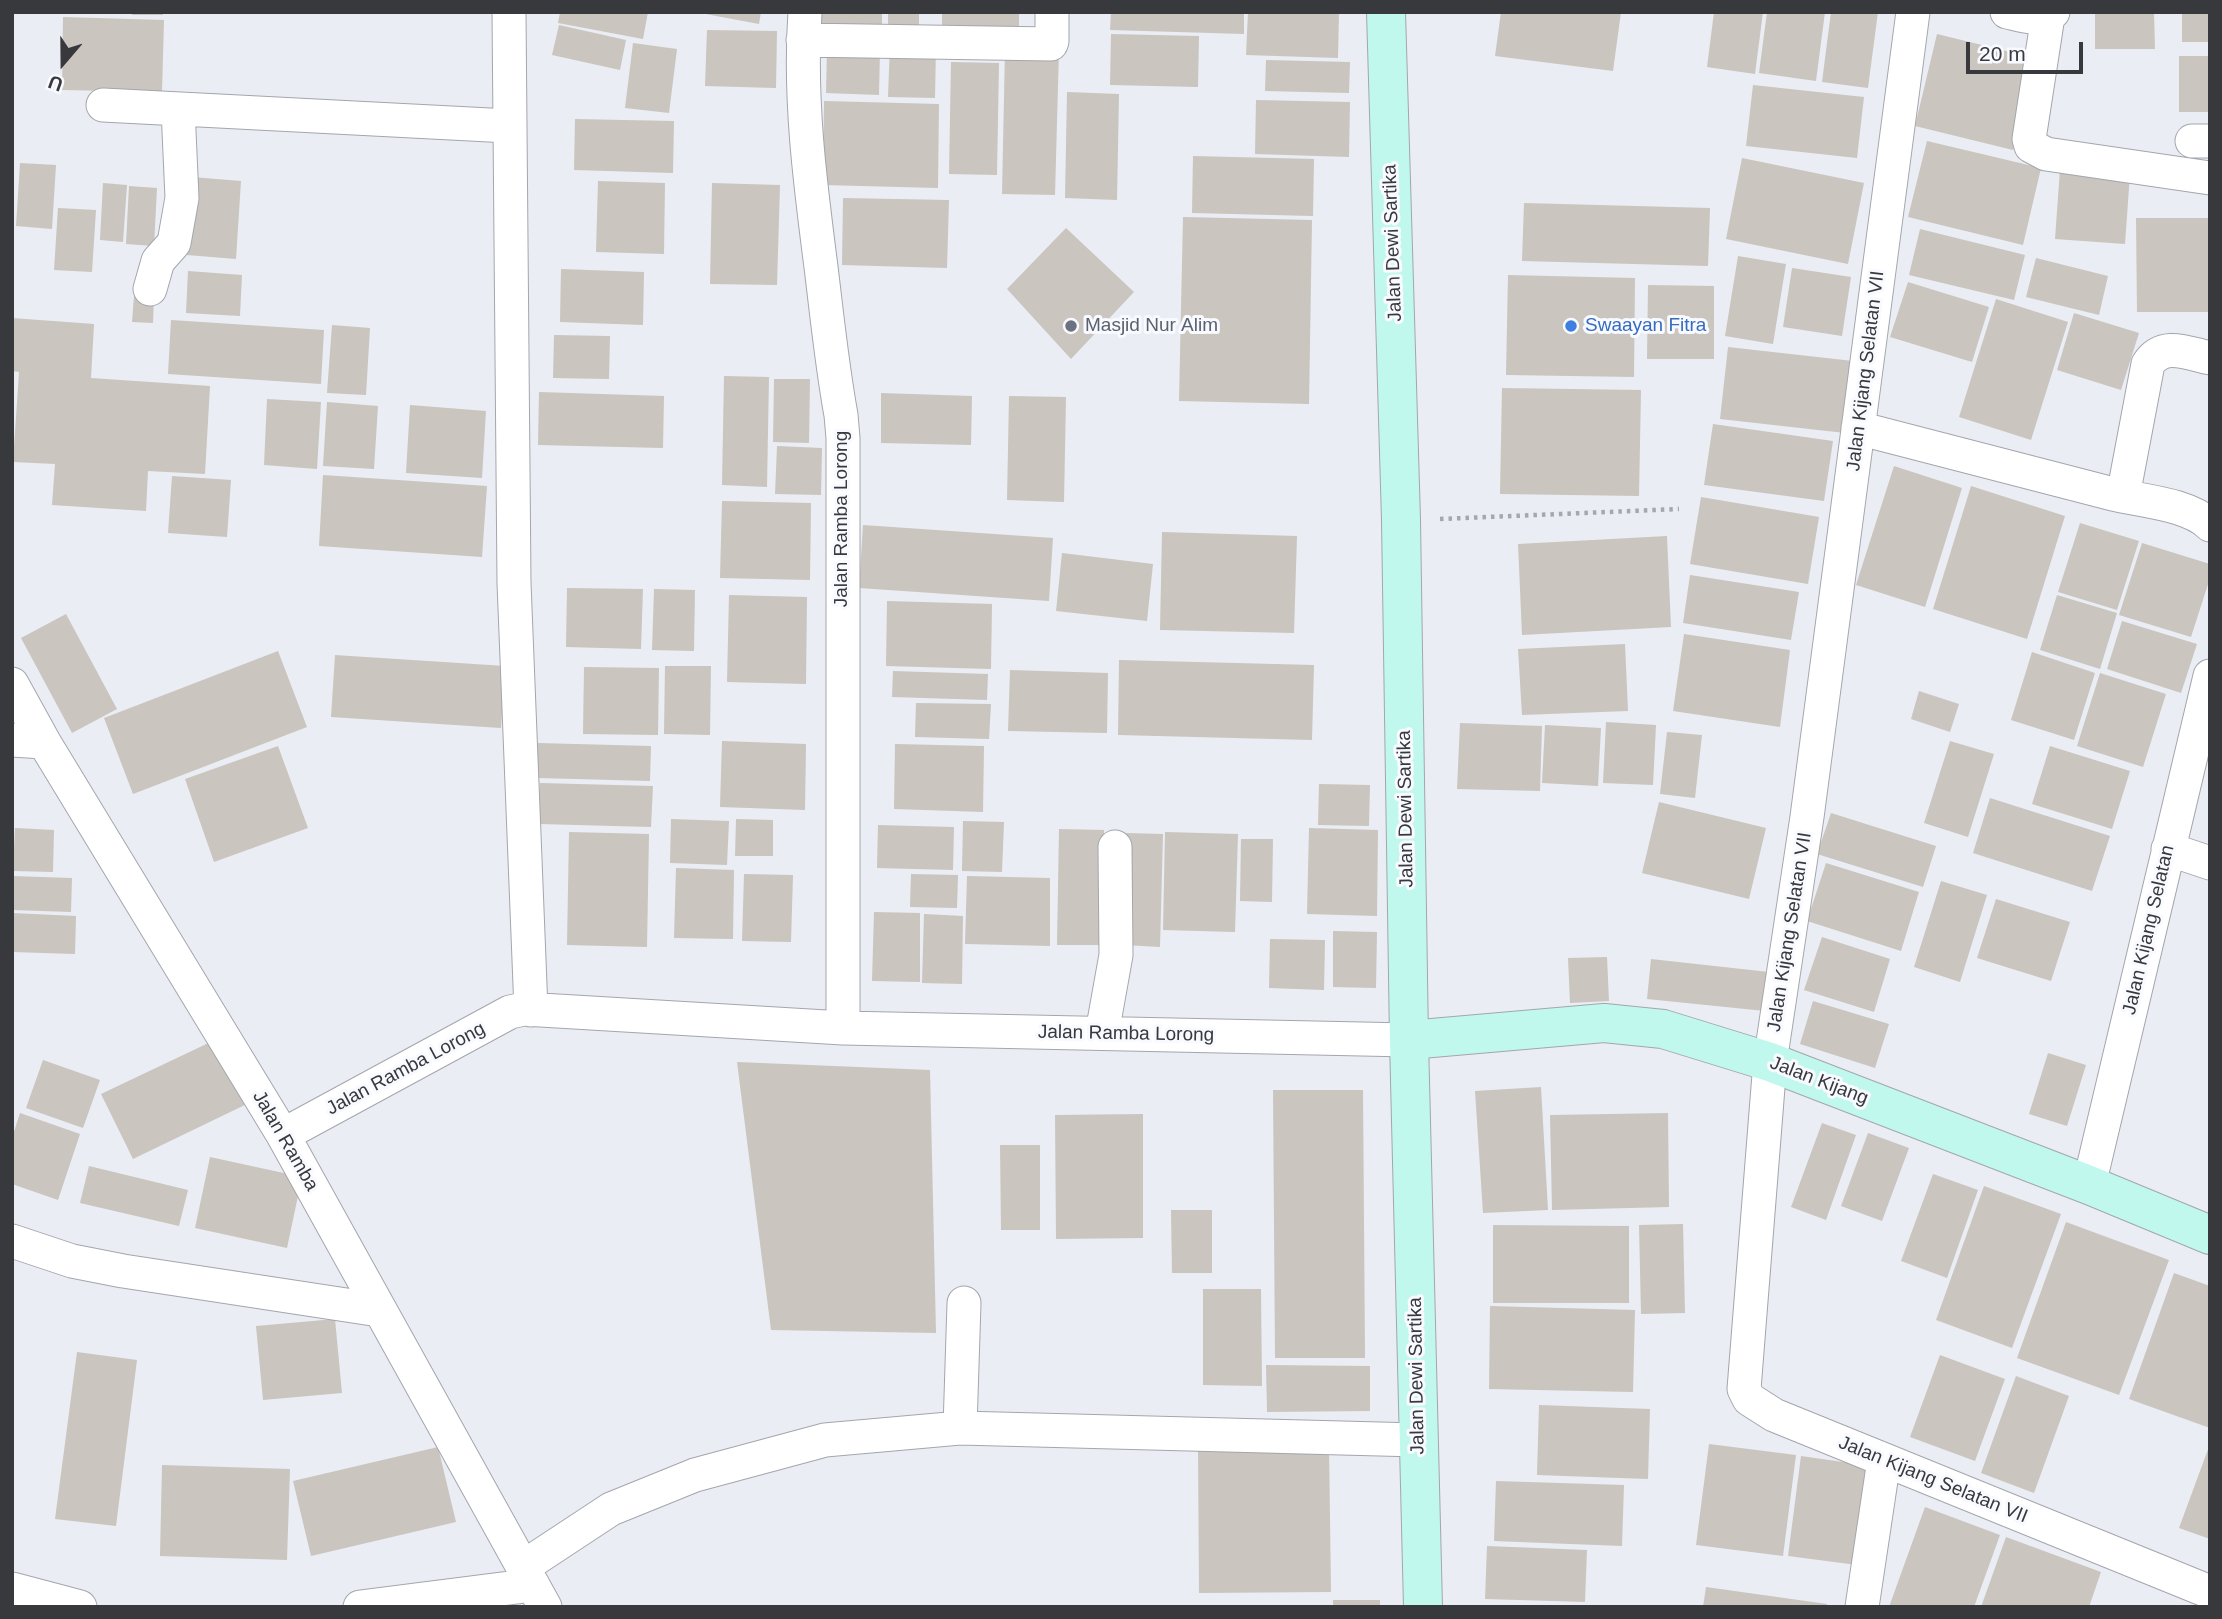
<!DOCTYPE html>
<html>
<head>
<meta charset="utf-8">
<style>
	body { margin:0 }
	#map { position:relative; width:2222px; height:1619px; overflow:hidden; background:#eaedf4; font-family:Helvetica,sans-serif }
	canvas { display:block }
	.frame { position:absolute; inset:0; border:14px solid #38393c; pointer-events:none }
	.north { position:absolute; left:28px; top:28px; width:70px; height:70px; -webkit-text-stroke:5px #f8faff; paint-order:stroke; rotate:200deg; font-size:19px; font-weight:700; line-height:28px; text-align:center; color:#38393c }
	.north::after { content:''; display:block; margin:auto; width:24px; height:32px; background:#38393c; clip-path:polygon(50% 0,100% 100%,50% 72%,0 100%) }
	.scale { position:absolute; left:1966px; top:42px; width:117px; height:32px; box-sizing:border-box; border:4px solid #38393c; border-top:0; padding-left:9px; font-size:21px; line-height:24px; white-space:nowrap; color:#38393c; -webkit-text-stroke:5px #f8faff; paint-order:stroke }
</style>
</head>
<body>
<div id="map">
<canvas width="2222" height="1619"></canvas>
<div class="frame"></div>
<div class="north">U</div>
<div class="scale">20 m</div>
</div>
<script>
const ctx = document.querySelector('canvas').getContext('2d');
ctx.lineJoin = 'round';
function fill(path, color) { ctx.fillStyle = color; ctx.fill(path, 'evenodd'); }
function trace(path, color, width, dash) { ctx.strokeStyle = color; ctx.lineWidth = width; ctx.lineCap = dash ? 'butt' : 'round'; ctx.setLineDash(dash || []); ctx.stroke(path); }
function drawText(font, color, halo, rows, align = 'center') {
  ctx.font = font + ' Helvetica,sans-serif'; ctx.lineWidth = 6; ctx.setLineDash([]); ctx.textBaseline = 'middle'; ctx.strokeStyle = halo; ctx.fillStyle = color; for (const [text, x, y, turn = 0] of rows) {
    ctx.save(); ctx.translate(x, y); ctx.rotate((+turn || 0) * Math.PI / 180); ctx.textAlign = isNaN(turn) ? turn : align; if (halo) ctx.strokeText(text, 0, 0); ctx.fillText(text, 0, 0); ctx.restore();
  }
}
const building = new Path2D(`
	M132,12H163V15H132Z
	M560,12H648L643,39L558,23Z
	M695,12H761L759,24Z
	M817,12H882V32L817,31Z
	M888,12H919V30H888Z
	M942,12H1019V30L942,28Z
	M1111,12H1244V34L1110,30Z
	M1248,12H1339L1338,58L1246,55Z
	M1501,12H1621L1613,71L1495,56Z
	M1714,12H1763L1755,74L1707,67Z
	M1767,12H1825L1816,81L1759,73Z
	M1831,12H1878L1868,88L1822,82Z
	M2095,12H2154L2155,49H2095Z
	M2182,12H2210V42H2182Z
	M63,17L164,20L162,92L62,90Z
	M559,25L626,40L620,70L552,55Z
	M707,30L777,31L776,88L705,86Z
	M1111,34L1199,36L1198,87L1110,85Z
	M1937,34L2035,58L2013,150L1915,126Z
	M633,43L677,49L669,113L625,108Z
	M890,44L936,45L935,98L888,97Z
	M827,48L880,50L879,95L826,93Z
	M1005,49L1059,50L1055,195L1002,194Z
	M2179,56H2210V112H2179Z
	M1266,60L1350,62L1349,93L1265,91Z
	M951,62L999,63L997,175L949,174Z
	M1753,85L1864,97L1857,158L1746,146Z
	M1067,92L1119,94L1117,200L1065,198Z
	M1256,100L1350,102L1349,157L1255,154Z
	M824,101L939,104L938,188L823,185Z
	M575,119L674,121L673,173L574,170Z
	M1927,141L2041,168L2023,245L1908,217Z
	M1193,156L1314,159L1313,216L1192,213Z
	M1742,158L1864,183L1848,264L1726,239Z
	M20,163L56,165L52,229L16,226Z
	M2060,169L2130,174L2125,244L2055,239Z
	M192,177L241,181L236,259L187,255Z
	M598,181L665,183L664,254L596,252Z
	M103,183L127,185L123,242L100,240Z
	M712,183L780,185L777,285L710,284Z
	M129,186L157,188L154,246L126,244Z
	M843,198L949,200L947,268L842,265Z
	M1524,203L1710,208L1708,266L1522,261Z
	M58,208L96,210L92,272L54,270Z
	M1183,217L1312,220L1309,404L1179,401Z
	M2136,218H2210V312H2137Z
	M1066,228L1134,292L1071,359L1007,289Z
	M1920,229L2025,255L2014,300L1909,275Z
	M1738,256L1786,264L1773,344L1725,336Z
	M2036,258L2108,276L2099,315L2026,297Z
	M1792,268L1851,277L1842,336L1783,327Z
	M561,269L644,272L643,325L560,322Z
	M188,271L242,275L240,316L186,313Z
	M1508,275L1635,278L1634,377L1506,375Z
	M1908,282L1989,307L1972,362L1890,337Z
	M1648,285L1714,286V359H1647Z
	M134,296L154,297L153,323L132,322Z
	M1996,299L2068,322L2031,440L1959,417Z
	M2074,313L2139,333L2121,390L2057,370Z
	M12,318L94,324L91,378L210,386L205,474L148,471L146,511L52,505L55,464L13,462L19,372L12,371Z
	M171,320L324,330L321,384L168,374Z
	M332,325L370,328L366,395L327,393Z
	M554,335L610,336L609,379L553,378Z
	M1728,347L1853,361L1845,433L1720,419Z
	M724,376L769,377L767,487L722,485Z
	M774,379H810L809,443L773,442Z
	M1502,388L1641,390L1639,496L1500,494Z
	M539,392L664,396L663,448L538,445Z
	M881,393L972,396L971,445L881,443Z
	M1009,396L1066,397L1064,502L1007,500Z
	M267,399L321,402L317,469L264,465Z
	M327,402L378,406L374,469L323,466Z
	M410,405L486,411L482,478L406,473Z
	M1713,424L1833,441L1824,501L1704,485Z
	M777,446L822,448L821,495L775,494Z
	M1894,466L1962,488L1925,607L1856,585Z
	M323,475L487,486L482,557L319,546Z
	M172,476L231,480L227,537L168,533Z
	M1971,486L2065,516L2027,639L1933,609Z
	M1701,497L1819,517L1808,584L1690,564Z
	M722,501L811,503L810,580L720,578Z
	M2080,523L2139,541L2117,610L2058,592Z
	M863,525L1053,538L1049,601L859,588Z
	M1162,532L1297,536L1294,633L1160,630Z
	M1667,536L1671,627L1522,635L1518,544Z
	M2142,543L2210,564V578L2191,637L2119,615Z
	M1062,553L1153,564L1147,621L1056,611Z
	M1690,575L1799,592L1791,640L1683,623Z
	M567,588L643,589L641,649L566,647Z
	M654,589L695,590L694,651L652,650Z
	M729,595L807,597L806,684L727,682Z
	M2057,595L2117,613L2100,669L2040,650Z
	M887,601L992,604L991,669L886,666Z
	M66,614L117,709L72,733L21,638Z
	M2122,621L2197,644L2181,693L2107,669Z
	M1684,634L1790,650L1780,727L1673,711Z
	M1625,644L1628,711L1522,715L1518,649Z
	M278,651L307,727L133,794L104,718Z
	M2032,652L2095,673L2074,740L2011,720Z
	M335,655L505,666L501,728L331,717Z
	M1119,660L1314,665L1312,740L1118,735Z
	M665,666H711L710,735L664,734Z
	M584,667L659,668L658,735L583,734Z
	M1010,670L1108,673L1107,733L1008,731Z
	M893,671L988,674L987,700L892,697Z
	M2100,673L2166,694L2143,767L2077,746Z
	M1919,691L1959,704L1950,732L1911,719Z
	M916,703L991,704L989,739L915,737Z
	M1606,722L1656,725L1653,785L1603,783Z
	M1460,723L1542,726L1540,791L1457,789Z
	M1545,725L1601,728L1598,786L1542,783Z
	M1667,732L1702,735L1695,798L1660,794Z
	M722,741L806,744L805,810L720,807Z
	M1950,741L1994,754L1968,837L1924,823Z
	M538,743L651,746L650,781L538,778Z
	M895,744L984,746L983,812L894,809Z
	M278,746L308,828L214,862L185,779Z
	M2050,746L2130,771L2112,829L2032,804Z
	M540,783L653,786L651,827L539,824Z
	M1319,784L1370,785L1369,826L1318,825Z
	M1990,798L2110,836L2092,891L1973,853Z
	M1659,802L1766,828L1749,899L1642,873Z
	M1831,813L1936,846L1923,887L1817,854Z
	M671,819L729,821L727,865L670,863Z
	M736,819L773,820V856H735Z
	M963,821L1004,822L1002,872L962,871Z
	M878,825L954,827L953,870L877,868Z
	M15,828L54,830L53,872L13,871Z
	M1309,828L1378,830L1377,916L1307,914Z
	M1059,829L1104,830L1102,945H1057Z
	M569,832L649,834L647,947L567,945Z
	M1165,832L1238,834L1235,932L1163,930Z
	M1126,833L1163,834L1160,947L1124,945Z
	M1241,839H1273L1272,902L1240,901Z
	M1826,863L1919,892L1901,951L1807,921Z
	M676,868L734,870L733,939L674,938Z
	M744,874L793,875L791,942L742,941Z
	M911,874L958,875L957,908L910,907Z
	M12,876L72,878L71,912L12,910Z
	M967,876L1050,878V946L965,944Z
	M1941,881L1987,895L1960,982L1914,967Z
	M1996,899L2070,922L2051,981L1977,958Z
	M874,912L920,913V982L872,981Z
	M12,913L76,916L75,954L12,952Z
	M924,914L963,916L962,984L922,983Z
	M1333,931L1377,932L1376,988L1333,987Z
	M1822,937L1890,959L1874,1012L1804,990Z
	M1270,939L1325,940L1324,990L1269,988Z
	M1607,957L1609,1001L1570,1003L1568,958Z
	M1651,959L1769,972L1765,1011L1647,999Z
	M1813,1001L1889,1024L1875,1068L1800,1044Z
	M219,1038L251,1102L133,1159L101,1094Z
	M2048,1053L2086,1065L2067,1126L2029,1114Z
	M43,1060L100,1080L83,1128L26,1108Z
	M737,1062L930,1070L936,1333L771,1330Z
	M1541,1087L1548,1210L1483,1213L1475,1091Z
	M1273,1090H1363L1365,1358H1275Z
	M20,1113L80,1134L58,1200L12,1184V1138Z
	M1668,1113L1669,1207L1552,1210L1550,1115Z
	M1143,1114V1238L1056,1239L1055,1115Z
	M1822,1123L1856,1135L1826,1220L1791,1207Z
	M1868,1133L1909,1148L1882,1221L1841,1206Z
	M1000,1145H1040V1230H1001Z
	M210,1157L302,1177L287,1248L195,1228Z
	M89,1166L188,1190L179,1226L80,1203Z
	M1933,1174L1978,1190L1947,1278L1901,1261Z
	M1984,1186L2061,1214L2012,1348L1936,1320Z
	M1171,1210H1212V1273H1172Z
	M2066,1222L2169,1260L2119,1395L2017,1358Z
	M1683,1224L1685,1313L1641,1314L1639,1225Z
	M1493,1225L1629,1226V1303H1493Z
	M2174,1273L2210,1286V1428L2129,1399Z
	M1203,1289H1261L1262,1386L1203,1385Z
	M1490,1306L1635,1310L1633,1392L1489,1389Z
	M335,1319L342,1393L263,1400L256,1326Z
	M77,1352L137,1360L116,1526L55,1519Z
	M1940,1355L2005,1379L1975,1461L1910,1437Z
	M1266,1365L1370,1366V1411L1267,1412Z
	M2016,1376L2069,1396L2034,1493L1981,1473Z
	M1539,1405L1650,1409L1648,1479L1537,1475Z
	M1709,1444L1796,1455L1783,1556L1696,1545Z
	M2210,1444V1539L2179,1528Z
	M1198,1445H1329L1331,1592L1199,1593Z
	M438,1447L456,1522L311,1556L293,1481Z
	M1801,1456L1871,1466L1857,1565L1788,1556Z
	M162,1465L290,1469L287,1560L160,1556Z
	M1496,1481L1624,1485L1622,1546L1494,1541Z
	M1925,1507L2000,1535L1974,1607H1889Z
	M2006,1537L2101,1572L2089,1607H1981Z
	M1487,1546L1587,1550L1585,1602L1485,1599Z
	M1706,1587L1827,1604V1607H1703Z
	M1333,1600H1380V1607H1333Z`);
const path = new Path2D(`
	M1440,519L1679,509`);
const street = new Path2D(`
	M509,12L514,583L531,1010
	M805,12C799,98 810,182 821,267C827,316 832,366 841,415L843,438V1028
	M1913,12L1807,817L1770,1062L1744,1389L1749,1399L1774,1415L2210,1592
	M2007,12C2021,15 2041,22 2053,12
	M2048,16L2029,139L2031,146L2046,154L2210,178
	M803,40L1051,44L1052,41V12
	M103,105L509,126
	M2192,141H2210
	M150,289L158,261L174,243L182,198L178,109
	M1858,428C1943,450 2028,472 2113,494C2141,501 2189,504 2210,525
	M2123,496L2148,364C2163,341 2187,353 2210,358
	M12,684L44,742L283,1135L545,1607
	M12,740L44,742
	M2168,849L2210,863
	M1102,1033L1116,955L1115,847
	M283,1135L510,1012L524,1009L843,1028L1409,1040
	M2089,1185L2210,676
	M12,1241L72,1261L123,1271L379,1310
	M964,1303L960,1428L1418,1440
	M523,1567L611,1509L695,1475L825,1440L960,1428
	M12,1589L80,1607
	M360,1607L533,1585
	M1862,1607L1884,1460`);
const secondary = new Path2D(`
	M1386,12L1401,520L1409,1040L1423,1607
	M1409,1040L1604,1023L1663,1029L1770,1062L2089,1185L2210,1235`);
const markers = [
	[1071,326,7,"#6b7280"],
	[1571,326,7,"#3f7fe0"]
];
const streetNames = [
	["Jalan Dewi Sartika",1393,243,-92],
	["Jalan Kijang Selatan VII",1866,371,-83],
	["Jalan Ramba Lorong",842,519,-90],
	["Jalan Dewi Sartika",1406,809,-91],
	["Jalan Kijang Selatan",2149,930,-77],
	["Jalan Kijang Selatan VII",1790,932,-81],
	["Jalan Ramba Lorong",1126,1034,1],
	["Jalan Ramba Lorong",406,1069,-28],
	["Jalan Kijang",1819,1081,21],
	["Jalan Ramba",285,1141,60],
	["Jalan Dewi Sartika",1417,1376,-91],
	["Jalan Kijang Selatan VII",1933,1480,22]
];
const worshipNames = [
	["Masjid Nur Alim",1085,326]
];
const shopNames = [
	["Swaayan Fitra",1585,326]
];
fill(building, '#cac5be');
trace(street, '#a3a6ad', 35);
trace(secondary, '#a3a6ad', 40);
trace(path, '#a4a7ac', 4.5, [3.5, 5]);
trace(street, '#fff', 33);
trace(secondary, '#c0f8ee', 38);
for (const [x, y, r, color] of markers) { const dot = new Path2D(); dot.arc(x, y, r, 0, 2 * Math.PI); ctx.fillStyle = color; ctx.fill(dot); trace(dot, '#f8faff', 2.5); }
drawText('19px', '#38393c', '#f8faff', streetNames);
drawText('19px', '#5b616d', '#f8faff', worshipNames, 'left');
drawText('19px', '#366cbe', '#f8faff', shopNames, 'left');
</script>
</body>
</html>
